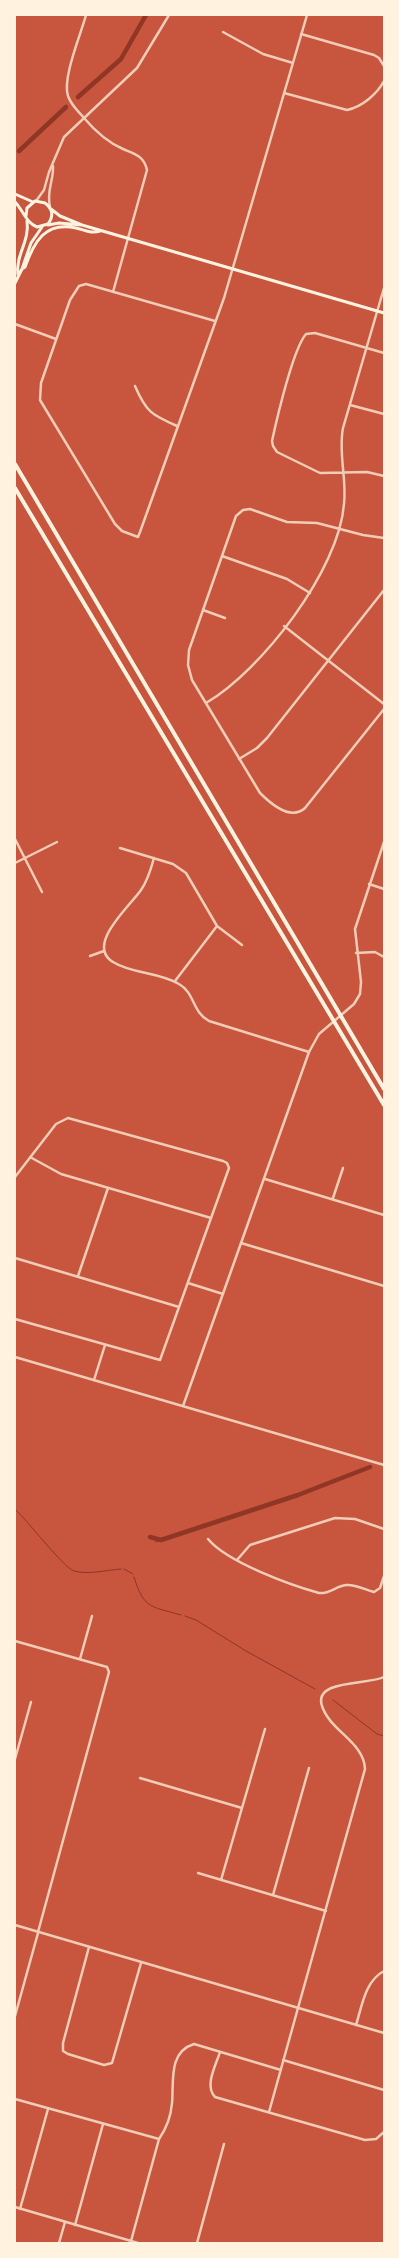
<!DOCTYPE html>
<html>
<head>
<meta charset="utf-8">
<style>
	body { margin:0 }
	#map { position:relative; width:399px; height:2258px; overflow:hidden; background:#c8553d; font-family:Inter,sans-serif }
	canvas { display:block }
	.frame { position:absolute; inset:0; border:16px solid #fff3e0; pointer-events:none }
</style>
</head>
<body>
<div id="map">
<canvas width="399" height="2258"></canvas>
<div class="frame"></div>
</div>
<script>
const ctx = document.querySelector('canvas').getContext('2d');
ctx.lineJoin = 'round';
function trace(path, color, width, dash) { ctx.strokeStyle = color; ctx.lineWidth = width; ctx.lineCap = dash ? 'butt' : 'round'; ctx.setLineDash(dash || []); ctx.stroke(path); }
const stream = new Path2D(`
	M15,1509C27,1520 64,1568 74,1571C89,1575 106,1570 121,1569
	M156,1542L161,1540
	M124,1569L133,1574
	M134,1577C144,1609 150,1606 181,1615
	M185,1616L196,1620L246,1651L315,1689
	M333,1700L377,1734L384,1736`);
const canal = new Path2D(`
	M78,97L121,59L146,15
	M19,151L66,107
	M150,1537L161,1540L298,1495L370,1467`);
const minor = new Path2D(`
	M86,15C81,34 62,78 68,96C71,105 78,111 84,118C95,131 107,142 123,149C135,154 144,156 147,170L113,292
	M223,32L263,54L293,63
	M301,34L374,55L379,58L384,66
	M284,93L347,110C362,107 377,94 384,81
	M215,321L86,284L79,286L70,300L41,383L40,400L115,524L122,531L138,537L140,532C168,454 196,376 224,298L307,15
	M15,324L56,339
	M384,353L315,333L306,334C293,349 277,418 272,441L273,446L277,452L320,473L367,472L384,476
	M135,386C146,412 152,415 177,426
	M350,405L384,414
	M384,538L363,535L317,523L287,522L250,509L243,510L236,516L189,650L188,665L192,680L260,793C271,804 291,821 305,808L384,709
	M222,556L287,579L310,593
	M203,610L225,618
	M284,626L384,704
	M206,703C262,670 339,570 344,504C347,479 338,453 343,428L384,288
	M239,759L257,748L267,738L384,590
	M15,839L42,892
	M120,848L173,864L186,873L217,926L242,945
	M154,858C151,869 148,880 141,890C130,906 85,945 113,962C132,974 159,972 179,984C195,993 192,1012 209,1021L309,1052
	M15,863L57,842
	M369,884L384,889
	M356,953L375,952L384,957
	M90,956L104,951
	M175,981L217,926
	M30,1157L61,1174L211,1218
	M15,1177L56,1124L68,1118L223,1161L227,1163L229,1168L160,1360L15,1319
	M265,1179L384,1215
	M333,1198L343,1168
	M241,1243L384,1286
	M15,1258L179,1307
	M78,1276L108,1188
	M188,1283L223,1294
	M94,1380L105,1345
	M208,1539C227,1562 290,1585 319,1593C330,1594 336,1586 346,1585C356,1584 365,1590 374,1592L380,1588L384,1576
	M237,1560L250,1545L335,1518L355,1519L384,1529
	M15,1641L107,1667L109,1672L38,1932
	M80,1659L92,1616
	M15,1759L31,1702
	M140,1778L242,1808
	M198,1873L326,1911
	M221,1880L265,1729
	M273,1895L309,1768
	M89,1947L63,2043V2051L68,2054L104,2065L112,2063L141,1963
	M356,2025C362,2006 365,1981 384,1971
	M220,2052C216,2065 204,2086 215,2097L365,2140L376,2139L384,2132
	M283,2060L384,2090
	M15,2099L159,2139
	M269,2112L298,2008
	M20,2209L48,2109
	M75,2225L103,2124
	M131,2241L159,2139C166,2129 171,2116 172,2103C174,2082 168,2052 194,2044L281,2070
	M59,2243L65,2222
	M197,2243L224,2144`);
const tertiary = new Path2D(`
	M36,201L44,190L49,172L64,137L137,68L169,15
	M50,207C46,191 54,180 53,166
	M15,1357L384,1465
	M183,1406L309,1052L319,1034L354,1004L360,994L361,982L355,929L384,842
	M15,1925L384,2033
	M298,2008L365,1769C364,1742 330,1731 322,1706C313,1679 369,1685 384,1677
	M15,2016L38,1933
	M15,2207L138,2243`);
const secondary = new Path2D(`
	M15,194L33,202
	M15,202C23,210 26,223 37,227L48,224C54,216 53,209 45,203L35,201L27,208L26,216
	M51,209L60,216L82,225L384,313
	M48,225L59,223L82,225
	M22,269L25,267C34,242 45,221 76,228C85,230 91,234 100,231
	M18,275C15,256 30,241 27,221
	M15,283L22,269L31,243L42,227`);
const trunk = new Path2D(`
	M15,464L384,1089
	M15,488L384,1105`);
trace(stream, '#8f3625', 1);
trace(canal, '#8f3625', 4.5);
trace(minor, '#f1ccb7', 2.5);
trace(tertiary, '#f1ccb7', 2.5);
trace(secondary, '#fff3e0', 3);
trace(trunk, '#fff3e0', 4);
</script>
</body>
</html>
